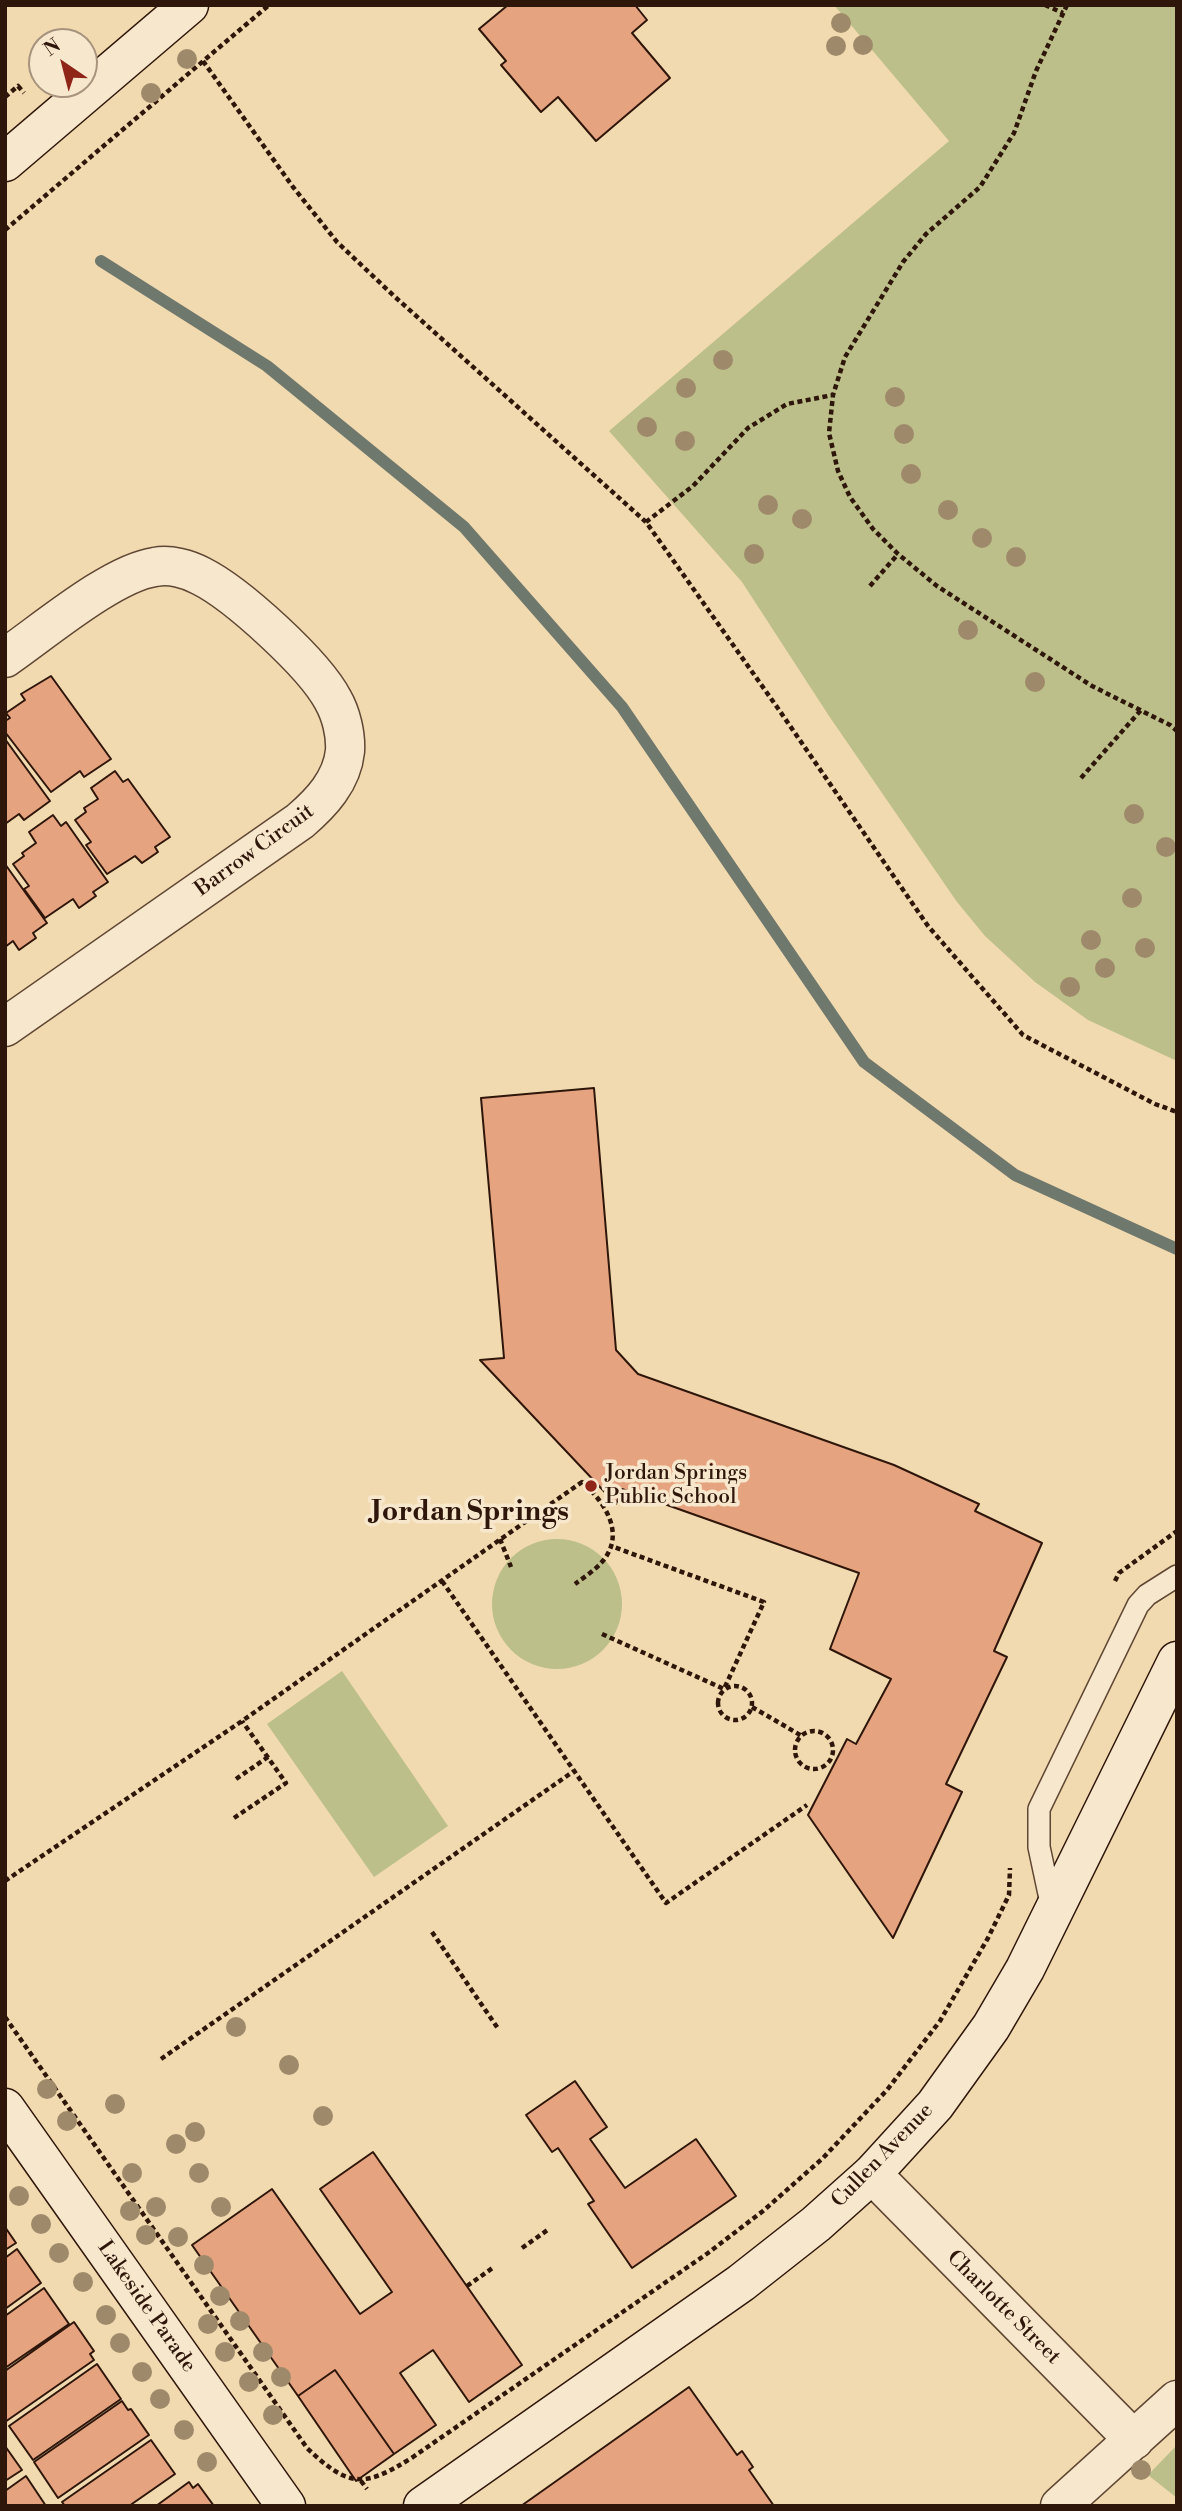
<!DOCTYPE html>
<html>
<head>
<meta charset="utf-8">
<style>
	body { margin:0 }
	#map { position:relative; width:1182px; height:2511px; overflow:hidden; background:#f2dab0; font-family:"Libre Bodoni",serif }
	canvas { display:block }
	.frame { position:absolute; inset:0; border:7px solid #2e160a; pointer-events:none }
	.north { position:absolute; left:28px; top:28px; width:70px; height:70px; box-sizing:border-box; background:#f7e7cc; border:2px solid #a7937e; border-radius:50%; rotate:325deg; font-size:19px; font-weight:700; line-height:28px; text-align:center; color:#2e160a }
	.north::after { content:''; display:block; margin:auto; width:24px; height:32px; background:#8f2418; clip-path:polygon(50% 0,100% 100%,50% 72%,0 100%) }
</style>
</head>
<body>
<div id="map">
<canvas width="1182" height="2511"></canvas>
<div class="frame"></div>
<div class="north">N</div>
</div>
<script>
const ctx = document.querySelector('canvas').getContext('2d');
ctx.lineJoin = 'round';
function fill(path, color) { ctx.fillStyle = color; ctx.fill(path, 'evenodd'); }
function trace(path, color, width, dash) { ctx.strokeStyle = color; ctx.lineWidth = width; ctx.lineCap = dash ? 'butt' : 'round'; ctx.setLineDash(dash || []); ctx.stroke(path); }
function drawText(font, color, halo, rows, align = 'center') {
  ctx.font = font + ' "Libre Bodoni",serif'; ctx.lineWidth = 7; ctx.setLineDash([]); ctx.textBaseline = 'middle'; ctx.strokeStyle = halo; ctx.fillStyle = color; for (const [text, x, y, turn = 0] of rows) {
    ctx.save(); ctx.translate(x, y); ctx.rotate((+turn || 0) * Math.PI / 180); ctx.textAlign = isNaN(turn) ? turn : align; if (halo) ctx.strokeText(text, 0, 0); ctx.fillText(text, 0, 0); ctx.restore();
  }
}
const green = new Path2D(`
	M834,5H1177V1061L1088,1020L1035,982L985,936L957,902L829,716L742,582L609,431L949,141Z
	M492 1604a65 65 0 1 1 130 0a65 65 0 1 1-130 0Z
	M342,1671L448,1826L374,1877L267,1724Z
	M1177,2445V2498L1148,2475Z`);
const stream = new Path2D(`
	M101,261L267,366L464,527L622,707L864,1062L1015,1175L1177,1249`);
const building = new Path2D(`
	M508,5H635L647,20L632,33L670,78L596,141L558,97L541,112L501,65L506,61L479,29Z
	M51,676L111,759L84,777L80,771L51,792L5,732V721L10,718L6,713L25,700L21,694Z
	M5,739L50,801L24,820L19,814L5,824Z
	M115,771L123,782L128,779L170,837L155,847L158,852L142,863L135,856L107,874L86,845L91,842L75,820L86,812L84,808L98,799L91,788Z
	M53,815L61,826L66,822L108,882L93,892L96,896L79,908L73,899L45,918L24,889L29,886L13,864L24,856L22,853L36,843L29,832Z
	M5,864L47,923L33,933L36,938L19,950L13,941L5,947Z
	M594,1088L616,1350L638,1374L894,1465L979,1504L975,1511L1042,1543L994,1651L1007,1657L946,1784L962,1792L893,1938L808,1815L847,1739L856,1744L891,1679L830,1649L859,1573L622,1489L616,1504L480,1360L504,1358L481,1098Z
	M575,2081L607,2127L590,2139L625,2188L696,2139L736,2196L632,2268L588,2204L594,2201L558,2148L552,2152L526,2115Z
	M373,2152L522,2365L469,2402L433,2350L400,2373L436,2425L394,2454L335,2370L298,2396L192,2245L272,2189L360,2314L392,2292L320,2189Z
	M5,2227L16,2243L5,2250Z
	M17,2249L41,2283L5,2309V2258Z
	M44,2288L69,2324L5,2368V2316Z
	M74,2322L94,2351L90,2354L94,2360L5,2422V2371Z
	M97,2364L121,2399L33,2460L9,2426Z
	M335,2370L394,2454L356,2481L298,2396Z
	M689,2387L737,2455L742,2451L753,2467L749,2470L774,2506H521Z
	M122,2401L128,2410L131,2409L149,2435L58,2498L34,2462Z
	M151,2440L175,2474L129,2506H65L62,2502Z
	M5,2446L22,2470L5,2481Z
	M26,2476L46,2506H5V2491Z
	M189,2482L193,2488L198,2484L214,2506H156Z`);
const path = new Path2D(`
	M1045,5L1063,13
	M1067,5L1036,71L1014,133L980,187L926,234L903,262L845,357L833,395L829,433L838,471L850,497L873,529L898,554L937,586L1092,686L1170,725L1177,731
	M203,61L293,187L337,242L394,296L646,522L777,707L928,926L1023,1035L1155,1104L1177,1112
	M5,97L18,86L24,93
	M5,230L269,5
	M646,522L693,486L748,428L787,404L833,395
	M870,586L898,554
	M1081,778L1141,710
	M500,1539L511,1567
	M442,1581L666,1903L807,1805
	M1115,1581L1119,1573L1177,1531
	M602,1634L724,1689L764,1602L611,1546
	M718 1703a17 17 0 1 1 34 0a17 17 0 1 1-34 0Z
	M752,1707L802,1736
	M795 1750a19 19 0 1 1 38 0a19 19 0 1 1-38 0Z
	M236,1779L268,1757
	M234,1818L286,1783L242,1721
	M5,1881L242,1721L582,1482C605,1502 627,1535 601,1563C594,1571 583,1578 575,1584
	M432,1932L499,2030
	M5,2017L307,2448C349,2488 364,2488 413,2457L708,2253L763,2211L823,2158L887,2090L940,2021L988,1938L1009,1895L1010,1868
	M161,2059L574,1771
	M522,2248L549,2229
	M467,2286L494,2267
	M361,2481L367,2489`);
const lane = new Path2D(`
	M1052,1908L1039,1847V1809L1138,1605L1147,1595L1177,1576`);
const street = new Path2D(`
	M5,658C43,632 112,573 155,567C170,564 188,569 201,576C237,594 314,664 333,700C341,714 346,734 345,751C342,781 321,803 300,821L5,1027
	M872,2174L1134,2440
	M1060,2506L1177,2400`);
const secondary = new Path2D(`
	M5,162L189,5
	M5,2108L286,2506
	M423,2506L741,2283L816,2224L872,2174L935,2105L991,2027L1025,1969L1177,1661`);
const trees = [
	[841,23],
	[863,45],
	[836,46],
	[187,59],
	[151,93],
	[723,360],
	[686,388],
	[895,397],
	[647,427],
	[904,434],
	[685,441],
	[911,474],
	[768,505],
	[948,510],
	[802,519],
	[982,538],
	[754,554],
	[1016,557],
	[968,630],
	[1035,682],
	[1134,814],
	[1166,847],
	[1132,898],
	[1091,940],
	[1145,948],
	[1105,968],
	[1070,987],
	[236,2027],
	[289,2065],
	[47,2089],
	[115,2104],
	[323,2116],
	[67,2121],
	[195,2132],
	[176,2144],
	[132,2173],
	[199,2173],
	[19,2196],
	[156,2207],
	[221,2207],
	[130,2211],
	[41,2224],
	[146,2235],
	[178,2237],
	[59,2253],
	[204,2265],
	[83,2282],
	[220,2296],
	[106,2315],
	[240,2321],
	[208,2324],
	[120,2343],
	[225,2352],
	[263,2352],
	[142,2372],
	[281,2377],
	[249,2382],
	[160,2399],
	[273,2415],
	[184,2430],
	[207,2462],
	[1141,2470]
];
const markers = [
	[591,1486,7,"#8f2418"]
];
const streetNames = [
	["Barrow Circuit",255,851,-36],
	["Cullen Avenue",883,2156,-46],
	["Lakeside Parade",146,2307,55],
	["Charlotte Street",1003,2308,45]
];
const poiNames = [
	["Jordan Springs",605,1474],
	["Public School",605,1498]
];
const districtNames = [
	["Jordan Springs",470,1513]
];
fill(green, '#bcbf8a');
trace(stream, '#6f786d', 12);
fill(building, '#e5a380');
trace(building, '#2e160a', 2);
trace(lane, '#5f4734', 24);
trace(street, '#5f4734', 41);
trace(secondary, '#2e160a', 41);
trace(path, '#2e160a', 4.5, [5, 3.5]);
trace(lane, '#f7e7cc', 21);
trace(street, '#f7e7cc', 38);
trace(secondary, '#f7e7cc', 38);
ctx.fillStyle = '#9e8a6a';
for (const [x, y] of trees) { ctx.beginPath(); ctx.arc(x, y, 10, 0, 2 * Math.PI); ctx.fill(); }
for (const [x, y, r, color] of markers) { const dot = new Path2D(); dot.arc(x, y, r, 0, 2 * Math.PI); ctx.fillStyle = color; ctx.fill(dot); trace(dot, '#f7e7cc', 2.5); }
drawText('21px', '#2e160a', '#f7e7cc', streetNames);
drawText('21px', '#2e160a', '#f7e7cc', poiNames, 'left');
drawText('bold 28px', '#2e160a', '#f7e7cc', districtNames);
</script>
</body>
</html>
